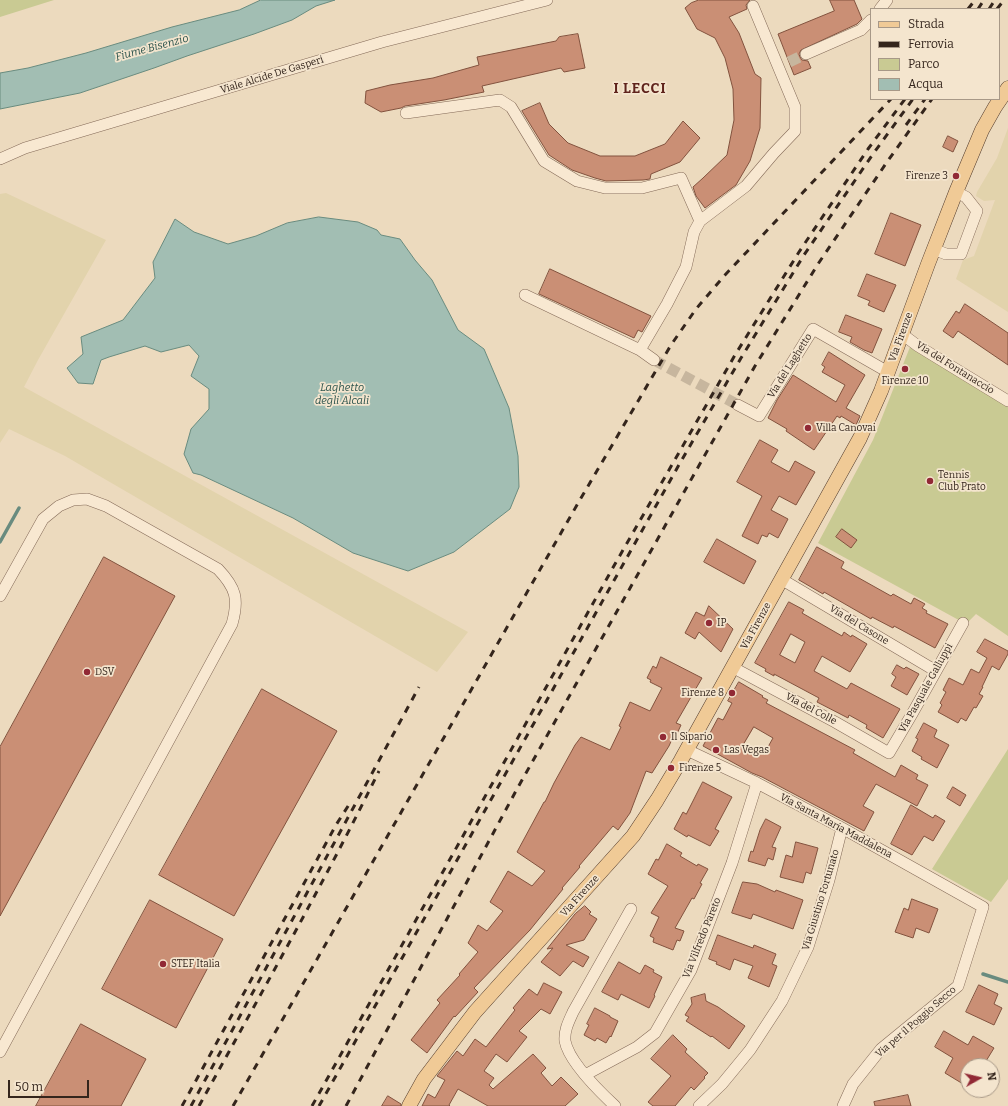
<!DOCTYPE html>
<html>
<head>
<meta charset="utf-8">
<style>
	body { margin:0 }
	#map { position:relative; width:1008px; height:1106px; overflow:hidden; background:#ecdabe; font-family:Bitter,serif }
	canvas { display:block }
	.legend { position:absolute; left:870px; top:8px; width:130px; height:92px; box-sizing:border-box; background:#f4e5ce; border:1px solid #a79887; margin:0; padding:5px 7px; list-style:none; font-size:12px; color:#34251c }
	.legend li { display:flex; align-items:center; gap:8px; height:20px }
	.legend b { width:20px; border:1px solid #a79887 }
	.north { position:absolute; left:960px; top:1058px; width:40px; height:40px; box-sizing:border-box; background:#f4e5ce; border:1px solid #a79887; border-radius:50%; rotate:82deg; font-size:11px; font-weight:700; line-height:16px; text-align:center; color:#34251c }
	.north::after { content:''; display:block; margin:auto; width:14px; height:18px; background:#912935; clip-path:polygon(50% 0,100% 100%,50% 72%,0 100%) }
	.scale { position:absolute; left:8px; top:1080px; width:81px; height:18px; box-sizing:border-box; border:2px solid #34251c; border-top:0; padding-left:5px; font-size:12px; line-height:14px; white-space:nowrap; color:#34251c; -webkit-text-stroke:3px #f4e5ce; paint-order:stroke }
</style>
</head>
<body>
<div id="map">
<canvas width="1008" height="1106"></canvas>
<ul class="legend">
<li><b style="height:5px;background:#f0ca96"></b>Strada</li>
<li><b style="height:5px;background:#34251c"></b>Ferrovia</li>
<li><b style="height:11px;background:#c9ca93"></b>Parco</li>
<li><b style="height:11px;background:#a2beb3"></b>Acqua</li>
</ul>
<div class="north">N</div>
<div class="scale">50 m</div>
</div>
<script>
const ctx = document.querySelector('canvas').getContext('2d');
ctx.lineJoin = 'round';
function fill(path, color) { ctx.fillStyle = color; ctx.fill(path, 'evenodd'); }
function trace(path, color, width, dash) { ctx.strokeStyle = color; ctx.lineWidth = width; ctx.lineCap = dash ? 'butt' : 'round'; ctx.setLineDash(dash || []); ctx.stroke(path); }
function drawText(font, color, halo, rows, align = 'center') {
  ctx.font = font + ' Bitter,serif'; ctx.lineWidth = 3.5; ctx.setLineDash([]); ctx.textBaseline = 'middle'; ctx.strokeStyle = halo; ctx.fillStyle = color; for (const [text, x, y, turn = 0] of rows) {
    ctx.save(); ctx.translate(x, y); ctx.rotate((+turn || 0) * Math.PI / 180); ctx.textAlign = isNaN(turn) ? turn : align; if (halo) ctx.strokeText(text, 0, 0); ctx.fillText(text, 0, 0); ctx.restore();
  }
}
const farmland = new Path2D(`
	M1008,128V312L956,279L963,260L974,256L995,200L984,201L976,196L977,192L997,158Z
	M6,193L106,240L38,360L24,387L468,632L437,672L65,456L9,429L0,443V194Z`);
const green = new Path2D(`
	M0,0H54L0,17Z
	M910,347L1008,406V636L976,614L966,624L818,543L873,440Z
	M1008,749V879L991,902L932,869Z`);
const water = new Path2D(`
	M261,0H335L316,6L292,20L254,34L187,56L154,68L80,93L0,109V73L28,68L86,53L172,27L239,10Z
	M319,217L358,222L377,230L381,235L400,239L415,260L432,280L458,330L484,349L509,408L518,456L519,487L510,509L454,552L408,571L353,553L293,518L201,475L193,473L184,454L191,429L209,409V389L191,376L199,356L189,345L161,352L145,346L109,357L101,360L93,384L78,383L67,368L83,354L81,337L123,320L155,278L153,262L175,219L194,232L228,244L256,236L287,223Z`);
const stream = new Path2D(`
	M0,542L19,508
	M983,974L1008,982`);
const building = new Path2D(`
	M699,0H750L746,5L747,9L729,17L739,33L755,74L761,78L760,128L750,161L736,185L705,208L696,196L693,187L703,178L727,155L734,120L733,89L725,58L715,38L697,29L685,8L691,3Z
	M830,0H854L862,19L857,24L801,50L799,54L800,57L802,60L808,61L811,68L794,75L778,34L834,11Z
	M578,34L585,68L564,72L561,68L482,86L484,92L444,100L405,106L401,108L381,112L365,103L366,91L390,85L433,78L479,65L477,57L556,41L559,37Z
	M540,103L549,124L568,143L600,156H635L665,144L683,121L700,138L680,162L651,174L650,179L643,180L606,181L595,178L572,170L549,155L522,111Z
	M948,136L958,141L953,152L943,147Z
	M891,213L921,225L905,266L875,254Z
	M550,269L651,316L642,332L638,330L634,338L539,294Z
	M867,274L896,285L884,312L868,305L870,301L858,296Z
	M965,304L1008,333V365L958,331L953,338L943,331L956,311L959,313Z
	M846,315L882,329L872,353L864,350L850,342L852,337L839,332Z
	M829,352L865,375L846,408L860,416L856,425L841,416L840,418L837,416L814,450L786,431L787,429L768,418L777,400L793,375L836,402L845,385L822,372L825,367L822,365Z
	M760,440L778,450L771,462L789,472L795,461L815,472L796,505L779,496L771,510L788,519L778,538L769,533L767,537L762,535L758,544L742,536L762,496L737,482Z
	M842,529L857,540L851,548L836,537Z
	M717,539L756,561L744,584L704,562Z
	M817,547L844,562L841,568L891,596L893,594L911,604L914,598L925,604L922,608L927,611L926,613L948,624L935,648L894,626L893,628L872,617L871,619L824,592L823,594L799,580Z
	M104,557L175,596L0,916V747Z
	M789,602L804,610L802,613L842,636L844,632L851,637L852,635L867,644L850,672L822,656L814,671L847,689L851,683L900,709L883,738L866,728L867,725L849,715L848,718L817,702L819,698L774,674V676L765,671L766,669L755,663ZM791,634L805,642L795,663L780,655Z
	M709,606L733,629L721,652L699,632L695,639L685,633L696,612L704,616Z
	M985,639L1008,651V654L999,670L992,666L982,687H983L979,694L983,696L976,708L974,707L966,721L961,718L958,723L938,712L942,705L940,703L946,692L943,690L949,678L963,685L971,669L979,673L987,658L977,652Z
	M661,657L702,678L676,723L681,725L675,738L673,737L669,746L652,773L646,771L630,813L618,830L613,826L579,866L580,867L562,888L563,889L530,930L474,988L478,992L455,1017L454,1016L427,1053L411,1040L440,1003L437,1000L460,975L459,974L478,952L468,943L478,925L487,931L503,911L490,902L508,871L532,886L545,871L517,852L544,802H545L554,783L575,745L581,737L610,750L621,727L619,726L630,702L650,711L662,688L650,682L651,680L647,678L653,666L656,668Z
	M897,665L904,669L906,667L919,674L907,695L891,686L896,677L892,674Z
	M739,682L763,696L762,697L768,700L766,703L855,750L853,753L895,777L901,765L918,775L916,779L928,785L917,806L876,784L863,806L874,812L864,831L762,777L752,773L703,746L718,718L723,720L732,703L728,701ZM754,727L773,738L764,754L744,744Z
	M262,689L337,731L234,916L159,875Z
	M924,723L937,730L934,737L949,745L937,768L921,759L922,757L912,751L918,739L916,738Z
	M703,782L732,797L715,829L719,831L710,846L688,835L687,837L674,829L683,812L686,814Z
	M953,787L966,795L960,806L947,798Z
	M911,805L933,818L935,815L945,821L933,841L924,836L912,855L891,844Z
	M766,819L781,827L772,847L776,848L773,860L768,858L765,866L748,861L751,851L753,852L760,830Z
	M796,842L818,848L811,874L806,872L803,883L780,877L786,855L792,857Z
	M667,844L682,853L680,856L697,866L698,864L708,869L700,883L702,884L694,899L692,898L675,928L684,931L680,941L677,940L673,950L653,942L654,938L650,936L659,917L651,913L668,886L648,874L656,859L658,860Z
	M743,882L757,884L775,892L776,890L803,900L793,929L753,914L751,919L732,913Z
	M912,899L938,909L929,933L916,928L913,938L895,932L904,908L908,910Z
	M150,900L223,939L176,1028L102,989Z
	M585,906L591,912L589,914L597,919L584,940L566,945L589,957L583,967L573,961L560,976L541,962L553,948L547,949L575,914Z
	M718,935L753,948L754,945L776,954L772,964L777,966L769,987L748,978L753,966L734,959L730,970L716,964L717,962L709,959Z
	M619,962L640,974L645,965L654,970L653,972L662,977L654,995L655,996L649,1008L621,994L618,1000L602,992Z
	M544,983L562,992L550,1014L541,1009L519,1031L527,1037L507,1062L496,1054L484,1071L494,1078L489,1085L493,1089L533,1054L546,1068L541,1073L552,1086L561,1077L578,1094L565,1106H488L458,1089L449,1105L450,1106H422L428,1094L435,1098L445,1080L437,1076L457,1051L463,1056L475,1039L486,1047L515,1010L513,1008L529,989L537,995Z
	M979,985L998,994L994,1004L1002,1008L994,1025L966,1012Z
	M705,994L706,1001L718,1007L745,1026L729,1049L712,1036L711,1037L686,1021L689,1017L685,1015L692,1004L691,998Z
	M595,1008L610,1016V1017L618,1021L611,1037L610,1036L606,1043L597,1038L595,1041L584,1035L589,1025L587,1024Z
	M81,1024L146,1059L121,1106H36Z
	M944,1031L968,1045L973,1036L994,1048L983,1066H968V1087L945,1073L953,1058L935,1047Z
	M673,1035L687,1049L685,1052L708,1073L704,1077L705,1078L694,1090L691,1087L675,1106H653L648,1102L671,1076L651,1059Z
	M908,1095L911,1106H875L874,1102Z
	M388,1096L401,1104V1106H382Z`);
const minorTunnel = new Path2D(`
	M789,62L806,54
	M654,360L738,405`);
const minor = new Path2D(`
	M880,9L887,0
	M806,54L861,30L871,20
	M406,113L500,100L511,107L544,161L577,181L605,188H642L681,178L700,221
	M0,159L25,148L382,42L547,0
	M933,249L946,254H961L977,211L966,197L956,192
	M525,295L640,350L654,360
	M902,334L918,346L1008,401
	M640,350L667,304L686,267L694,232L700,221L746,186L774,153L795,131V107L753,6
	M738,405L759,416L813,329L888,372
	M781,579L936,671
	M0,596L43,519L59,506L73,500L87,499L106,506L218,569C236,588 239,599 232,624L0,1052
	M732,667L835,722L889,753L912,714L963,623
	M687,750L757,783L842,828L983,907L958,986L881,1049L853,1084L843,1106
	M585,1075L637,1047L655,1033L691,970L732,863L757,783
	M615,1106C600,1092 569,1062 565,1041C564,1030 569,1021 573,1012L631,909
	M699,1106L722,1084L750,1050L782,1001L808,947L829,880L842,828`);
const major = new Path2D(`
	M409,1106L424,1079L475,1012L633,836L657,800L681,760L860,438L881,391L928,264L956,192L982,130L995,107L1008,88`);
const rail = new Path2D(`
	M968,9L975,0
	M978,9L984,0
	M989,9L995,0
	M997,9L1004,0
	M906,125L925,99
	M182,1106L336,825L350,803
	M191,1106L419,687
	M199,1106C260,995 323,885 379,771
	M233,1106L581,498L671,345L696,309L725,275L891,99
	M312,1106L615,564L735,355L799,252L868,149L905,99
	M319,1106L680,463L741,358L804,255L873,154L913,99
	M346,1106L517,789L755,366L818,264L887,162L932,99`);
const markers = [
	[956,176,4,"#912935"],
	[905,369,4,"#912935"],
	[808,428,4,"#912935"],
	[930,481,4,"#912935"],
	[709,623,4,"#912935"],
	[87,672,4,"#912935"],
	[732,693,4,"#912935"],
	[663,737,4,"#912935"],
	[716,750,4,"#912935"],
	[671,768,4,"#912935"],
	[163,964,4,"#912935"]
];
const streetNames = [
	["Viale Alcide De Gasperi",272,75,-17],
	["Via Firenze",901,337,-70],
	["Via del Laghetto",790,366,-58],
	["Via del Fontanaccio",955,368,32],
	["Via del Casone",859,625,31],
	["Via Firenze",756,626,-61],
	["Via Pasquale Galluppi",926,688,-61],
	["Via del Colle",811,709,28],
	["Via Santa Maria Maddalena",836,826,28],
	["Via Firenze",580,896,-48],
	["Via Giustino Fortunato",821,900,-73],
	["Via Vilfredo Pareto",702,938,-68],
	["Via per il Poggio Secco",916,1022,-41]
];
const poiNames = [
	["Firenze 3",948,176,"right"],
	["Firenze 10",905,381,"center"],
	["Villa Canovai",816,428],
	["Tennis",938,475],
	["Club Prato",938,487],
	["IP",717,623],
	["DSV",95,672],
	["Firenze 8",724,693,"right"],
	["Il Sipario",671,737],
	["Las Vegas",724,750],
	["Firenze 5",679,768],
	["STEF Italia",171,964]
];
const waterNames = [
	["Fiume Bisenzio",152,48,-15],
	["Laghetto",342,388],
	["degli Alcali",342,401]
];
const districtNames = [
	["I LECCI",640,89]
];
fill(farmland, '#e2d3ac');
fill(green, '#c9ca93');
fill(water, '#a2beb3');
trace(water, '#698b7f', 1);
trace(stream, '#698b7f', 3.5);
fill(building, '#ca8f75');
trace(building, '#82523e', 1);
trace(minorTunnel, '#c7b69e', 11, [11, 5.5]);
trace(minor, '#846a58', 12);
trace(major, '#513a2c', 15);
trace(minor, '#f8e8d1', 11);
trace(major, '#f0ca96', 14);
trace(rail, '#34251c', 3, [7, 7]);
for (const [x, y, r, color] of markers) { const dot = new Path2D(); dot.arc(x, y, r, 0, 2 * Math.PI); ctx.fillStyle = color; ctx.fill(dot); trace(dot, '#f4e5ce', 1.5); }
drawText('10px', '#34251c', '#f4e5ce', streetNames);
drawText('10px', '#34251c', '#f4e5ce', poiNames, 'left');
drawText('italic 11px', '#2b534c', '#f4e5ce', waterNames);
ctx.letterSpacing = '1px';
drawText('bold 14px', '#5f231c', '#f4e5ce', districtNames);
ctx.letterSpacing = '0px';
</script>
</body>
</html>
